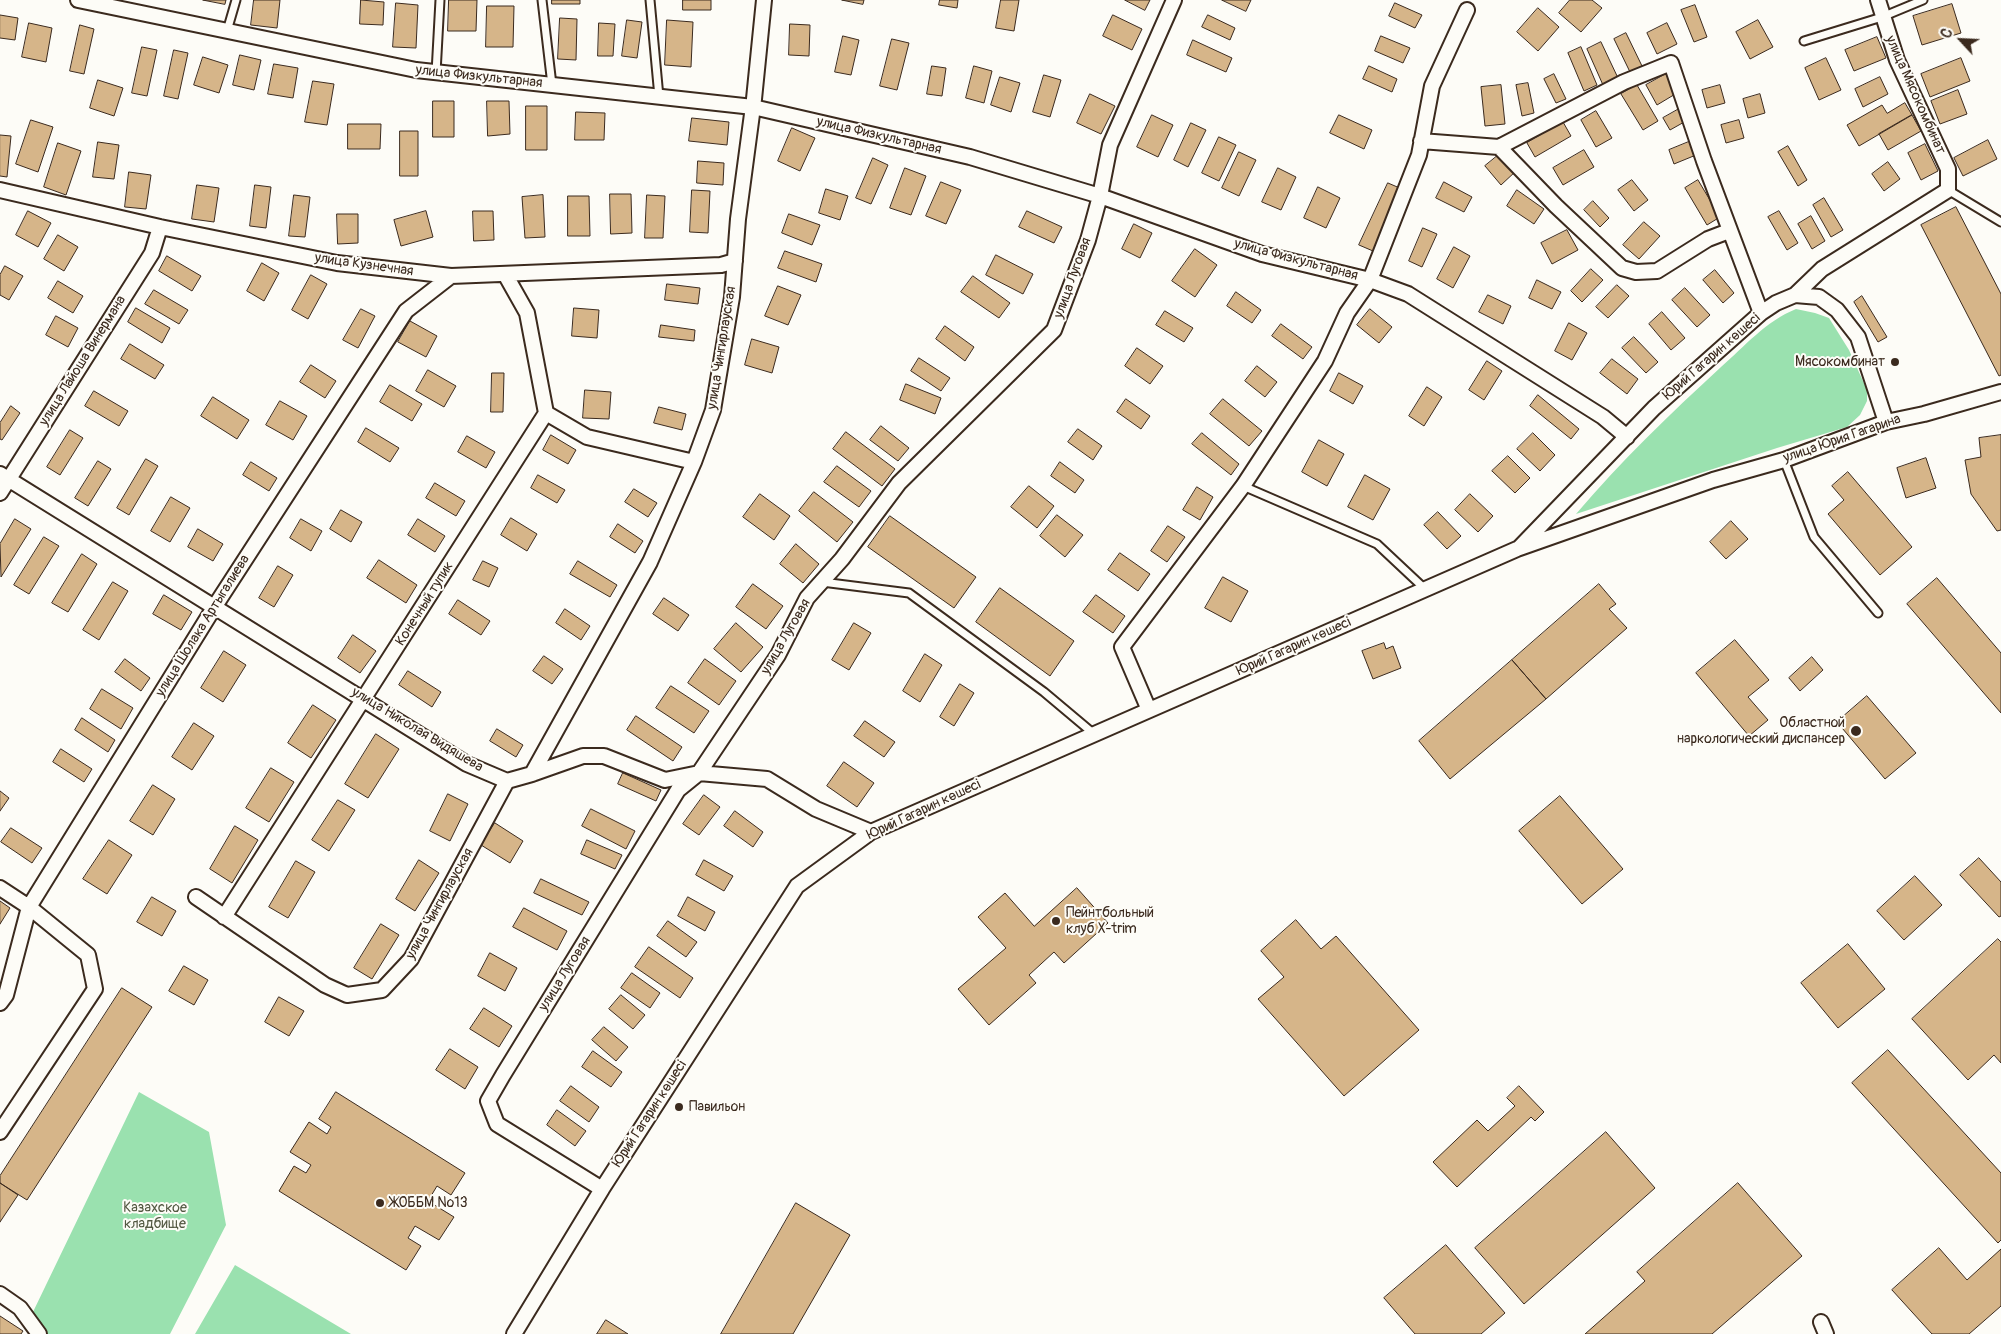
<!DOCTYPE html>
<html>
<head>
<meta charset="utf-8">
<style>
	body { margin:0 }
	#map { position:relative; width:2001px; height:1334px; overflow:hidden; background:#fdfcf7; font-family:Pangolin,sans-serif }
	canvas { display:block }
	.north { position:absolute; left:1936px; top:15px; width:50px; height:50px; -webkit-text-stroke:4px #fdfcf7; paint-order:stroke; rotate:295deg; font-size:14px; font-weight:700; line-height:20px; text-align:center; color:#3b2a1e }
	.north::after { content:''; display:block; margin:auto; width:18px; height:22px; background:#3b2a1e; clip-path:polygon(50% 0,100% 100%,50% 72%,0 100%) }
</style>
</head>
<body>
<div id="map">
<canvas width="2001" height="1334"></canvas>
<div class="north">С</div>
</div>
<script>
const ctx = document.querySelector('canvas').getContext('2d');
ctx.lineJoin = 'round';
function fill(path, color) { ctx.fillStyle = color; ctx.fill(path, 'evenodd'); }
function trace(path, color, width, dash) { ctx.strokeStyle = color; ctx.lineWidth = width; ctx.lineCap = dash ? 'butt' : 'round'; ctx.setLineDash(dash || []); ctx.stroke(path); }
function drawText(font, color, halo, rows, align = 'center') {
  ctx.font = font + ' Pangolin,sans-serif'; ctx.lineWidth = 4; ctx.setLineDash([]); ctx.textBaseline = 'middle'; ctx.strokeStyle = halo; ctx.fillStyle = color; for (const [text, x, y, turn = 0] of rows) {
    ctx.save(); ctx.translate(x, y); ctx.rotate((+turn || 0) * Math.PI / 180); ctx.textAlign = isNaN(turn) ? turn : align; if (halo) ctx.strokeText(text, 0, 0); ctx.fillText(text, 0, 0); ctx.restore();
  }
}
const green = new Path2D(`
	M1796,309L1815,313L1829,318L1849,350L1867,390V401L1860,415L1847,427L1777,448L1576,514C1621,461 1670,414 1721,367C1745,346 1766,321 1796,309Z
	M139,1092L209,1132L226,1225L170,1334H48L32,1314Z
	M235,1265L351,1334H195Z`);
const building = new Path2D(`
	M203,0H226L225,4Z
	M254,0H280L277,28L251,25Z
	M361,0L384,2L383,25L360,24Z
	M449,0H477L476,31H448Z
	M552,0H580V4H552Z
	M683,0H711V10H683Z
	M842,0H864L863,4Z
	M940,0H958L957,8L939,5Z
	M1001,0H1019L1014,31L996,28Z
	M1125,0H1150L1145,10Z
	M1222,0H1251L1246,11Z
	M1570,0H1592L1602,8L1581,32L1559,13Z
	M396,3L418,5L416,48L393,47Z
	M1395,3L1422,15L1415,28L1389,16Z
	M1952,4L1961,33L1922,45L1913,16Z
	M1695,5L1707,37L1694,42L1681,10Z
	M487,6H514L513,47H486Z
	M1538,8L1559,27L1538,51L1517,32Z
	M0,15L18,18L15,40L0,38Z
	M1113,15L1142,29L1132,50L1103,36Z
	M1208,15L1235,28L1230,40L1202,27Z
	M560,18L577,19L576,60L558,59Z
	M627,20L642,22L637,58L622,56Z
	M667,20L693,22L691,67L665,65Z
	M1758,20L1773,47L1750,59L1736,32Z
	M29,23L52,28L46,62L22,57Z
	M599,23L615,24L613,56H598Z
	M1667,23L1677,44L1657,54L1647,33Z
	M790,24L810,25L809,56L789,55Z
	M80,25L94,29L84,74L70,71Z
	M1626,33L1642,66L1630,72L1614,39Z
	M843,36L859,40L851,75L835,72Z
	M1381,36L1410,48L1403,63L1375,51Z
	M1877,37L1886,58L1854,71L1845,50Z
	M892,39L909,43L897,90L880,86Z
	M1193,40L1232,58L1226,72L1187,55Z
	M1601,42L1618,78L1603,85L1587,49Z
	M142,47L157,50L147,96L132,93Z
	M1581,47L1597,85L1584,91L1568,53Z
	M174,50L188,53L178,99L164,96Z
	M240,55L261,60L254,90L233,85Z
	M203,57L228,65L219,93L194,85Z
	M1826,58L1841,90L1819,100L1805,68Z
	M1961,58L1970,81L1930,97L1921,74Z
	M274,64L298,68L293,98L268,94Z
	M932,66L946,68L942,96L927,94Z
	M974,66L992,71L984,103L966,98Z
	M1369,66L1397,79L1392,92L1363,79Z
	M1554,74L1566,99L1556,103L1544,79Z
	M1666,74L1677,93L1657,105L1646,85Z
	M1044,75L1061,80L1050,117L1033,112Z
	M1000,77L1020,83L1011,112L991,105Z
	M1880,77L1888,94L1863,107L1855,89Z
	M98,80L123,88L114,116L90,108Z
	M313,81L334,84L327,125L305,122Z
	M1528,83L1534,113L1522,116L1516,85Z
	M1501,85L1505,124L1485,126L1481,87Z
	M1637,85L1658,121L1643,130L1621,94Z
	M1720,85L1725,103L1707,108L1702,90Z
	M1958,90L1967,114L1940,124L1931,101Z
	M1090,94L1115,106L1101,134L1077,123Z
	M1760,94L1765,113L1748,118L1743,99Z
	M433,101H454V137H433Z
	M487,101H509L510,134L488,136Z
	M1905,103L1912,115L1859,146L1847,125L1882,105L1887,113Z
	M526,106H547V150H526Z
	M1679,109L1686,121L1670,130L1663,118Z
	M1596,111L1612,138L1596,147L1581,120Z
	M576,112L605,113L604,140H575Z
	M1152,115L1173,125L1158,157L1137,147Z
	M1339,115L1372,130L1364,149L1330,133Z
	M1912,115L1921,131L1888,150L1879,134Z
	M692,118L729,122L727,145L689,141Z
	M31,120L53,127L38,172L16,164Z
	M1739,120L1744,138L1726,143L1721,125Z
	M1563,122L1571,136L1535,157L1527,143Z
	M1191,123L1206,130L1188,167L1174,160Z
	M348,124H381L380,149H348Z
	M792,128L815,138L800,171L778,161Z
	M400,131H418V176H400Z
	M0,135L11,136L7,177L0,176Z
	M1219,137L1236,145L1219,181L1202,173Z
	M1988,140L1997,159L1963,176L1954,158Z
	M1691,141L1696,155L1674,164L1669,150Z
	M98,142L119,145L114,179L93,177Z
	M58,143L81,151L66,195L44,187Z
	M1925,144L1938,171L1921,180L1908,153Z
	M1788,146L1807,180L1798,186L1778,152Z
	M1584,150L1594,167L1563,185L1553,168Z
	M1239,152L1256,160L1239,196L1222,188Z
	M1501,153L1516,171L1501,185L1485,166Z
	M873,158L888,165L871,204L856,198Z
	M698,161L724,163L723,185L697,183Z
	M1888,162L1900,179L1884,191L1872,174Z
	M905,168L926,176L911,215L890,208Z
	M1278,168L1296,177L1281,210L1262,202Z
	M129,172L151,175L146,209L125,207Z
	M1632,180L1648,200L1634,211L1618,190Z
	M1698,180L1720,217L1707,225L1685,188Z
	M941,182L961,190L946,224L926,216Z
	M1444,182L1472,197L1464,212L1436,198Z
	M1388,183L1402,189L1373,251L1359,245Z
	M197,185L219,188L214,222L192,219Z
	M255,185L271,187L266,228L250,226Z
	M1318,187L1340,198L1326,228L1304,218Z
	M826,189L848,196L840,220L819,213Z
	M692,190L710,191L708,233L690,232Z
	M1517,190L1544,209L1534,224L1507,206Z
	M610,194H631L632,233L611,234Z
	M294,195L310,197L305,237L289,236Z
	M543,195L545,237L525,238L522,197Z
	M647,195L665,196L663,238H645Z
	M568,196H589L590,236H568Z
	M1824,198L1843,230L1831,237L1813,205Z
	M1593,201L1609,218L1600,227L1584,210Z
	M1956,207L2001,294V375L1999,376L1921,225Z
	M28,211L51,223L38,247L16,235Z
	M426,211L433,237L401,246L394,220Z
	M473,211H493L494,240L474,241Z
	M1027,211L1062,227L1054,243L1019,227Z
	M1779,211L1798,243L1787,250L1768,217Z
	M337,214H358V243L338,244Z
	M789,214L820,225L812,245L782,233Z
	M1811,216L1825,241L1812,249L1798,224Z
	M1644,222L1660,236L1639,259L1623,245Z
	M1134,224L1152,233L1140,258L1122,249Z
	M1423,228L1437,234L1422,267L1409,261Z
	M1567,230L1578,250L1552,264L1541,243Z
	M58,235L78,247L64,271L44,259Z
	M1454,247L1470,256L1453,288L1437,279Z
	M1195,249L1217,265L1195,297L1172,281Z
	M785,251L822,264L816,282L778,268Z
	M996,255L1033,274L1023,294L986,275Z
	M167,256L201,276L192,291L159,271Z
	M262,263L279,273L264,301L247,291Z
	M5,266L23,276L9,300L0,295V275Z
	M1591,269L1603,280L1582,302L1571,291Z
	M1715,270L1734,293L1723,303L1703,280Z
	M311,275L327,284L308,319L292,310Z
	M973,276L1010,303L999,318L961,292Z
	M1537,280L1561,292L1552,309L1529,298Z
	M58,281L83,296L73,313L48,298Z
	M667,284L700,288L698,304L665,300Z
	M1617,285L1629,296L1608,318L1596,307Z
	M778,286L801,295L788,325L765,316Z
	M1685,288L1710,315L1697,327L1672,300Z
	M154,290L188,310L179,324L145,304Z
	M1236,292L1261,310L1252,323L1227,306Z
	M1488,295L1511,306L1503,324L1479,312Z
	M1862,296L1887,337L1878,342L1854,302Z
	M136,308L170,328L162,343L128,322Z
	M574,308L599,310L597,338L572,336Z
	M361,309L375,316L358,348L343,340Z
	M1370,309L1392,327L1379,343L1357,325Z
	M1165,311L1193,328L1184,342L1156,325Z
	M1662,312L1685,338L1671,350L1649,324Z
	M56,316L78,328L68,347L46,335Z
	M410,321L437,336L426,357L398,342Z
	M1569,323L1587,333L1572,360L1555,351Z
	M1281,324L1312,347L1303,359L1272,336Z
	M661,325L695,330L694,341L659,337Z
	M945,326L974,347L965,361L936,339Z
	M1634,337L1658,362L1646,373L1622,348Z
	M752,339L779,347L772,373L745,365Z
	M130,344L164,365L155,379L121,359Z
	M1137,348L1163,366L1150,384L1125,366Z
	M919,358L950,378L941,391L911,371Z
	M1612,359L1638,379L1627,394L1600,373Z
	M1487,361L1502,371L1484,400L1469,390Z
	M311,365L336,381L325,398L300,382Z
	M1257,366L1277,382L1265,397L1245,381Z
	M428,370L456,386L444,407L416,391Z
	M492,373H504L503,412H491Z
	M1339,373L1363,386L1353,404L1330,391Z
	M906,384L941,398L935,414L900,400Z
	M390,385L422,404L412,421L380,402Z
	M1427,387L1442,397L1424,426L1409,416Z
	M585,390L611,392L609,419L583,418Z
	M94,391L128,411L119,426L85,406Z
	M1538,395L1579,429L1571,439L1530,406Z
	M213,397L249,420L237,439L201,416Z
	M1126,399L1150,416L1141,429L1117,412Z
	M1223,399L1262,431L1249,446L1210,414Z
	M280,401L307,416L293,440L266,425Z
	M11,406L20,413L2,440L0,439V423Z
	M659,407L686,414L682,430L654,423Z
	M881,426L909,448L898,461L870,440Z
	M366,428L399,448L390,462L358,442Z
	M1078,429L1102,446L1093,460L1068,442Z
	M70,430L83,438L60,475L47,467Z
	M846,432L895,469L882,486L833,449Z
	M1202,433L1239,464L1231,475L1192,444Z
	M1533,433L1555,455L1540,471L1517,449Z
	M551,435L576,450L568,464L543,450Z
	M2001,435V530L1997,531L1971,494L1965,460L1981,457L1979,438Z
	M467,436L495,452L486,468L458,452Z
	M1319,440L1344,454L1327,486L1302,472Z
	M1508,456L1530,478L1515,493L1492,471Z
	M1926,458L1936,488L1906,498L1897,468Z
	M146,459L158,466L129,515L117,508Z
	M98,461L111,469L88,506L75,498Z
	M251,462L277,478L269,491L243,475Z
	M1060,462L1084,480L1075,493L1051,476Z
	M837,466L871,491L859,507L824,482Z
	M1848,472L1912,547L1880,575L1828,514L1844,500L1832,486Z
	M538,475L565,490L557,503L531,488Z
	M1365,475L1390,489L1373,520L1348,507Z
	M435,483L465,501L456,516L426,498Z
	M1029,486L1054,506L1037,528L1011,507Z
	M1197,487L1213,497L1200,520L1183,510Z
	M634,489L657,503L648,517L625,502Z
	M814,492L853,522L837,542L799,511Z
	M760,494L790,516L774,540L743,517Z
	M1470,494L1493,516L1478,532L1455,510Z
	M171,497L190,508L170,542L151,531Z
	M341,510L362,522L351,542L330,529Z
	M1438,512L1461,536L1447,549L1424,525Z
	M1057,515L1083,535L1065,557L1040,536Z
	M890,516L976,577L954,608L868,547Z
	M511,518L537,534L527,551L501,535Z
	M15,519L31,529L1,577L0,544Z
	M301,519L322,531L311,551L290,538Z
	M418,519L445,536L435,552L408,535Z
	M1731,521L1748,539L1726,559L1710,542Z
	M618,524L643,541L635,553L610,537Z
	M1168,526L1185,537L1167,562L1151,551Z
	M198,529L223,544L213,561L188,547Z
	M44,537L59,546L29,594L14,585Z
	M796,544L819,564L803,583L780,564Z
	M1120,553L1150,574L1138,591L1108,570Z
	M82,554L97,564L68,612L52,603Z
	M379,560L417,585L406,603L367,578Z
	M483,561L498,568L489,587L473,580Z
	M578,561L617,585L610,597L570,574Z
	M278,566L293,575L274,607L259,598Z
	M1223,577L1248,591L1231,622L1205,608Z
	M1937,578L2001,653V713L1907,604Z
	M113,582L128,591L99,640L83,630Z
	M753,584L783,606L766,629L736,607Z
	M1599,584L1616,604L1609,609L1627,628L1546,699L1512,660Z
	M1000,588L1074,641L1050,676L976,622Z
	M164,595L192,612L181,630L153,614Z
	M1096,595L1125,616L1113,633L1083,612Z
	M664,598L689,615L678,631L653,614Z
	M458,600L490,621L481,635L449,614Z
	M565,609L590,626L581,640L556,623Z
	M736,623L763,647L741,672L714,649Z
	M854,623L871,633L849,670L832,660Z
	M353,635L376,651L360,673L338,658Z
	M1735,640L1769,680L1748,697L1768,720L1749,736L1696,673Z
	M1384,643L1386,649L1393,646L1401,668L1373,679L1362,651Z
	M224,651L246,665L223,702L201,688Z
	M925,654L942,665L920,702L903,691Z
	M544,656L563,669L552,684L533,671Z
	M1812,657L1823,670L1800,691L1789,678Z
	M125,659L150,678L141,691L115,672Z
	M705,659L736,681L719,705L688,683Z
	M1512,660L1546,699L1450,779L1419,741Z
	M408,671L441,692L432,707L399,685Z
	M960,684L974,693L954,726L940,717Z
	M671,686L709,711L694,733L656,708Z
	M102,689L133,708L121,729L90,709Z
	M1867,696L1916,753L1885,779L1837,722Z
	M313,705L336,720L311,758L288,743Z
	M636,716L682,747L673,761L627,730Z
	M82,718L115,740L108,752L75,730Z
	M865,721L895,742L884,757L854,736Z
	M194,723L214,736L192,770L172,757Z
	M497,729L523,745L516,757L490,741Z
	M376,734L399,749L368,798L345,784Z
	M61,749L92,769L84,782L53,762Z
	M844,762L874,783L857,807L827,786Z
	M271,768L294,782L269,822L246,808Z
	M623,773L661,790L656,801L618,784Z
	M153,785L175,799L153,835L130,821Z
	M0,791L9,798L0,811Z
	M448,794L468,804L450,841L430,831Z
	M704,795L720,807L699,835L683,824Z
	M1560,796L1623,869L1582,904L1519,831Z
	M338,800L355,810L329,851L312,840Z
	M591,809L635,831L626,849L582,826Z
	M735,811L763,832L753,847L724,826Z
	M495,823L523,841L510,863L481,845Z
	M235,826L258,840L232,883L210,869Z
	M11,828L42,848L32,863L1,842Z
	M109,840L132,855L107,894L83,879Z
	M587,840L622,855L615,869L581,854Z
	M1979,858L2001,882V916L1999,917L1960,875Z
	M419,860L439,873L415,911L396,899Z
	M704,860L733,876L724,891L696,875Z
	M296,861L315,872L288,918L269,907Z
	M1915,876L1942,905L1904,940L1877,911Z
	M541,879L589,902L582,915L534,893Z
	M1077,888L1108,923L1064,963L1054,952L1029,975L1036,983L989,1025L958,989L1006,948L978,917L1005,893L1034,926Z
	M152,897L176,911L162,936L137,922Z
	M688,897L715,912L705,931L678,916Z
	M0,901L10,908L0,924Z
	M524,908L567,931L557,950L513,927Z
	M1296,920L1321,949L1336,936L1419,1030L1344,1096L1258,999L1284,977L1261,951Z
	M668,921L697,942L686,957L657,936Z
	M381,924L399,935L372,979L354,968Z
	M1998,939L2001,942V1063L1994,1055L1968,1080L1912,1019Z
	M1848,944L1885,989L1838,1028L1801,983Z
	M649,947L693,978L680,998L635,967Z
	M490,953L517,968L505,991L478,976Z
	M184,966L208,980L194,1005L169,991Z
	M632,973L660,993L650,1008L621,988Z
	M122,988L152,1007L27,1200L0,1183V1176Z
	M621,995L645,1015L633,1029L609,1009Z
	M279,997L304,1011L289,1036L265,1022Z
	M484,1008L512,1026L499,1047L470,1029Z
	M604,1027L628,1047L616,1061L592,1040Z
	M450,1049L478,1067L465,1089L436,1070Z
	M1888,1050L2001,1173V1240L1998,1243L1852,1083Z
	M593,1051L622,1072L611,1087L582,1067Z
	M571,1086L599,1107L589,1122L560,1101Z
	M1519,1086L1544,1112L1535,1121L1531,1117L1457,1187L1433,1162L1477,1120L1488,1131L1515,1106L1507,1098Z
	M336,1092L465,1173L451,1195L437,1186L428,1201L454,1217L439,1240L415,1226L408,1238L421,1246L406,1270L279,1191L294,1166L306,1173L311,1165L290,1152L309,1122L327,1134L331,1127L319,1119Z
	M557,1110L586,1131L575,1146L547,1125Z
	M1606,1132L1655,1188L1524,1304L1475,1248Z
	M0,1183L18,1195L0,1222Z
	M1738,1183L1802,1256L1712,1334H1585L1645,1281L1637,1272Z
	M796,1203L850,1235L793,1334H721Z
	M1446,1245L1505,1313L1481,1334H1415L1384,1298Z
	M1939,1248L1967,1280L2001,1249V1306L1969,1334H1932L1892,1290Z
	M0,1316L23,1331L21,1334H0Z
	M606,1320L628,1334H597Z`);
const service = new Path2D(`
	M542,0L552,85
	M650,0L659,97
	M227,31L236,0
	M1804,41L1882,17L1923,0
	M436,73L440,0
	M1948,190L2001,222
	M1784,460L1814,537L1878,613
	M1243,486L1377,544L1425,589
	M822,582L909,593L1044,692L1094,734`);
const minor = new Path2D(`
	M78,0L416,70L753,107L970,157L1100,196L1262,254L1370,280L1408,294L1603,417L1627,437
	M1421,141L1499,147L1624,82L1671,63L1704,161L1761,313
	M1499,147L1556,206L1622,268L1636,272L1657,271L1708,239L1729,231
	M0,190L160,227L337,263L451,276L721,265L735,261
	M1795,295L1822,269L1948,190V169L1897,60L1878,0
	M546,413L587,437L694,462
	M0,474L467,764L507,781L532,774L583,756H604L665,780L699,773L767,779L816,809L871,832
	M0,493L152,253L160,227
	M1520,547L1654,408L1761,313L1776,303L1795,295L1819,297L1837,310L1858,337L1886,422
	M1149,710L1122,647L1243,486L1325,361L1347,313L1370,280L1419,155L1432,86L1467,10
	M532,774L650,562L694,462L713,410L732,297L738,219L754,99L764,0
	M0,888L29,907L88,955L95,989L0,1132
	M196,897L325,985L347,995L382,990L411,959L507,781
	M224,917L546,413L527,313L505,274
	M0,1003L6,995L29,907L215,606L406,311L451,276
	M602,1189L497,1124L488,1101L503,1075L678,790L699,773L778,655L807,598L842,559L899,483L1054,330L1088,240L1100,196L1110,145L1174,0
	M0,1294L20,1308L39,1334
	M1821,1322L1826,1334
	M514,1334L602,1189L797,886L871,832L1517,549L1713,480L1784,460L1886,422L1924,414L2001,392`);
const markers = [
	[1895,362,5,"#3b2a1e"],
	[1856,731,6,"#3b2a1e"],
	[1056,921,5,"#3b2a1e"],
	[679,1107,5,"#3b2a1e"],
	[380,1203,5,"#3b2a1e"]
];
const streetNames = [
	["улица Физкультарная",479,77,6],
	["улица Мясокомбинат",1915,95,66],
	["улица Физкультарная",879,136,13],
	["улица Физкультарная",1296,260,15],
	["улица Кузнечная",364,265,8],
	["улица Луговая",1073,278,-70],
	["улица Чингирлауская",722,348,-81],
	["Юрий Гагарин көшесі",1712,357,-41],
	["улица Лайоша Винермана",83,361,-58],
	["улица Юрия Гагарина",1842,439,-19],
	["Конечный тупик",425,604,-58],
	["улица Шолака Артыгалиева",203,626,-58],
	["улица Луговая",786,637,-60],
	["Юрий Гагарин көшесі",1294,647,-24],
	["улица Николая Видяшева",417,730,31],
	["Юрий Гагарин көшесі",924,810,-25],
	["улица Чингирлауская",440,904,-61],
	["улица Луговая",565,974,-58],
	["Юрий Гагарин көшесі",650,1114,-57]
];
const poiNames = [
	["Мясокомбинат",1885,362,"right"],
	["Областной",1845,723,"right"],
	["наркологический диспансер",1845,739,"right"],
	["Пейнтбольный",1066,913],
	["клуб X-trim",1066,929],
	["Павильон",689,1107],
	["ЖОББМ №13",390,1203]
];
const parkNames = [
	["Казахское",155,1208],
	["кладбище",155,1224]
];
fill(green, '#9ae1af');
fill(building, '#d6b589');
trace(building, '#3b2a1e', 1);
trace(service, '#3b2a1e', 11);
trace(minor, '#3b2a1e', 18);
trace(service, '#fdfcf7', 7);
trace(minor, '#fdfcf7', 14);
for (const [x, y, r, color] of markers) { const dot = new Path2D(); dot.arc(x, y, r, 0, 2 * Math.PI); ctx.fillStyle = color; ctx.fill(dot); trace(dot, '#fdfcf7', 2); }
drawText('14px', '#3b2a1e', '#fdfcf7', streetNames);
drawText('14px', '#3b2a1e', '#fdfcf7', poiNames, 'left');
drawText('14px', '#535842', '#fdfcf7', parkNames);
</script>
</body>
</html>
